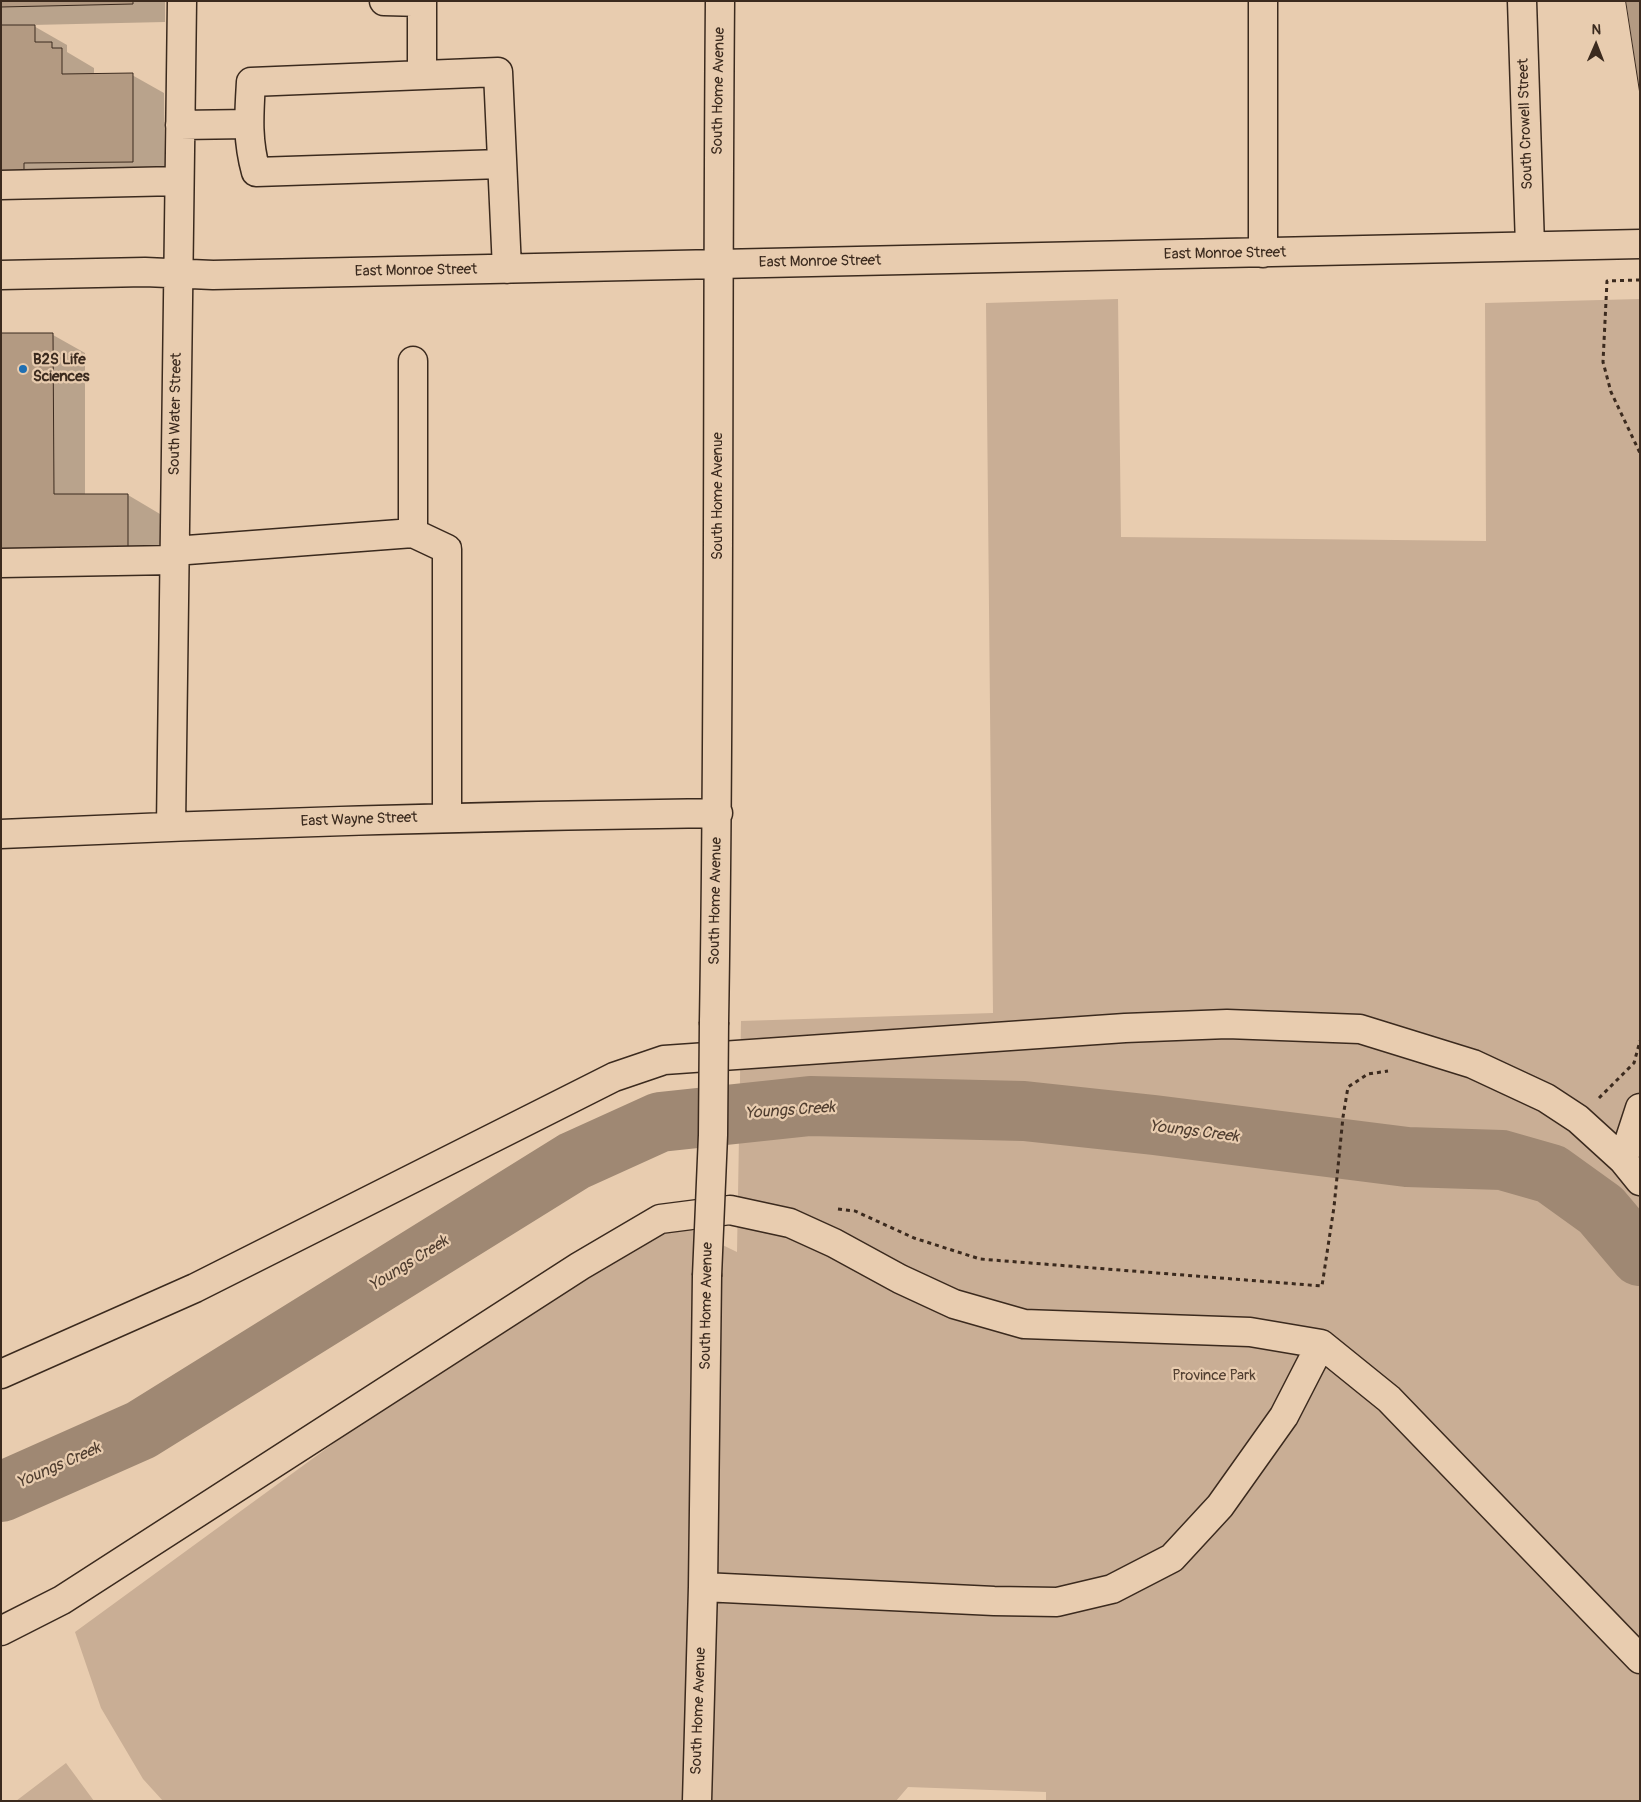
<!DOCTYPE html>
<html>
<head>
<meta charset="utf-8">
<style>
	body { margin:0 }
	#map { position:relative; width:1641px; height:1802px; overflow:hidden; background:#e8ccaf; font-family:Pangolin,sans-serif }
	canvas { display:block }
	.frame { position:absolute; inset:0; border:2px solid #3b2a1e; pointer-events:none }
	.north { position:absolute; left:1571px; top:20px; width:50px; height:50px; -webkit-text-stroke:4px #e8ccaf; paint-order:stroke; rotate:1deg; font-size:14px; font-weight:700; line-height:20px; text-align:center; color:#3b2a1e }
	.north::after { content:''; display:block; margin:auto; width:18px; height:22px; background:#3b2a1e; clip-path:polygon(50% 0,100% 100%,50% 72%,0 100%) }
</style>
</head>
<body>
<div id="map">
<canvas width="1641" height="1802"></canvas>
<div class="frame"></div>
<div class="north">N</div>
</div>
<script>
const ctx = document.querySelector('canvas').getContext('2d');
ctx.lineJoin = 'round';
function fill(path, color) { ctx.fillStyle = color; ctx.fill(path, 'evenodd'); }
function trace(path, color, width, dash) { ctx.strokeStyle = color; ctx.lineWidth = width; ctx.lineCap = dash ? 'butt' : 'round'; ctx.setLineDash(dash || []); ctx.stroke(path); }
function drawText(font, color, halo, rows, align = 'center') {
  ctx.font = font + ' Pangolin,sans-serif'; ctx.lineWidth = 4.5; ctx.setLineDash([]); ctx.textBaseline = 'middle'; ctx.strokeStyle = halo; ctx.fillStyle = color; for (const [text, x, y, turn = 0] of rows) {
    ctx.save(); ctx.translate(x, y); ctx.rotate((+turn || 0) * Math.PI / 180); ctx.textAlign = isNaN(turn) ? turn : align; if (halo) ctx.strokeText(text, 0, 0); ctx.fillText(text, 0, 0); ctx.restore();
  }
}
const green = new Path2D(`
	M1118,299L1121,537L1486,541L1485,303L1640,299V1801H1046V1792L908,1787L896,1801H163L143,1779L101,1708L75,1632L652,1211L737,1252L741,1021L993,1013L986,303Z
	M66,1763L94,1801H16Z`);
const shadow = new Path2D(`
	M1,1H165V22L32,25L67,45V52L94,68V75H132L164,93L165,180L1,181Z
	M53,335L85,353V495H128L160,514V573H29Z`);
const river = new Path2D(`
	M1,1492L141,1430L574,1161L660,1122L810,1106L1024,1111L1154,1125L1407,1157L1502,1160L1551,1174L1601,1210L1640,1256`);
const building = new Path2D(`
	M1,1H133V4L1,7Z
	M1626,1H1640V94Z
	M1,25H35V42H52V48H62V74L133,73V162L24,163V171H1Z
	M1,333H53L54,494H128V555H1Z`);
const path = new Path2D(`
	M1640,280L1607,281L1603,362L1611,392L1640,453
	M1599,1098L1634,1063L1640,1041
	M838,1209L855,1211L914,1238L980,1259L1322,1286L1334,1207L1343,1117L1348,1087L1368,1074L1388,1071`);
const minor = new Path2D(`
	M384,1L422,2V74
	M1522,1L1530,246
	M180,125L249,124
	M501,164L256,172C247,140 249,115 251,82L498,72L507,269
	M1,185L179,181
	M1263,253V1
	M1,275L145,272L213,275L1640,244
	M413,533L447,549V818
	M174,551L413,533V361
	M1,563L174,560
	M171,826L182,1
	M1,834C240,823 479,816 718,813
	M714,1022C720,682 717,341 720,1
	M1623,1160L1640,1108
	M1,1374L195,1288L614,1077L664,1060L1125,1028L1227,1024L1360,1029L1473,1064L1546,1098L1578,1119L1623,1160L1640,1181
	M703,1587L994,1601L1057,1602L1112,1589L1172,1558L1220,1506L1284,1416L1321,1344
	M1,1631L62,1600L580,1266L660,1219L730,1210L790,1223L834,1243L900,1279L954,1304L1024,1324L1250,1332L1321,1344L1389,1399L1640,1659
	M697,1801L703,1587L707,1276`);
const minorBridge = new Path2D(`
	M707,1276L713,1135L714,1022`);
const markers = [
	[23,369,5,"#1f6fb2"]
];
const streetNames = [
	["South Home Avenue",719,91,-89],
	["South Crowell Street",1526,124,-92],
	["East Monroe Street",1225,254,-1],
	["East Monroe Street",820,262,-1],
	["East Monroe Street",416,271,-1],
	["South Water Street",176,414,-89],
	["South Home Avenue",718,496,-90],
	["East Wayne Street",359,820,-2],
	["South Home Avenue",716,901,-89],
	["South Home Avenue",707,1306,-89],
	["South Home Avenue",699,1711,-88]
];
const poiNames = [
	["B2S Life",33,360],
	["Sciences",33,377]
];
const parkNames = [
	["Province Park",1214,1376]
];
const waterNames = [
	["Youngs Creek",790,1111,-4],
	["Youngs Creek",1194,1132,7],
	["Youngs Creek",409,1264,-32],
	["Youngs Creek",59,1466,-24]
];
fill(green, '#c9ae95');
fill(shadow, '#0003');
trace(river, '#9f8873', 60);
fill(building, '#b39a82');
trace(building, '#3b2a1e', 1);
trace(minor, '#3b2a1e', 31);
trace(path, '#3b2a1e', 3, [4, 4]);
trace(minor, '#e8ccaf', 28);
trace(minorBridge, '#3b2a1e', 31, []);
trace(minorBridge, '#e8ccaf', 28);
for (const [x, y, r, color] of markers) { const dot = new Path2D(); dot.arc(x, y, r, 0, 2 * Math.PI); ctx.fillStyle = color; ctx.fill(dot); trace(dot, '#e8ccaf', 2); }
drawText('15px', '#3b2a1e', '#e8ccaf', streetNames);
drawText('bold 15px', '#3b2a1e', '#e8ccaf', poiNames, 'left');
drawText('15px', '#503e30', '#e8ccaf', parkNames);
drawText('italic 16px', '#4f3d2f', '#e8ccaf', waterNames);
</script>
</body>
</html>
